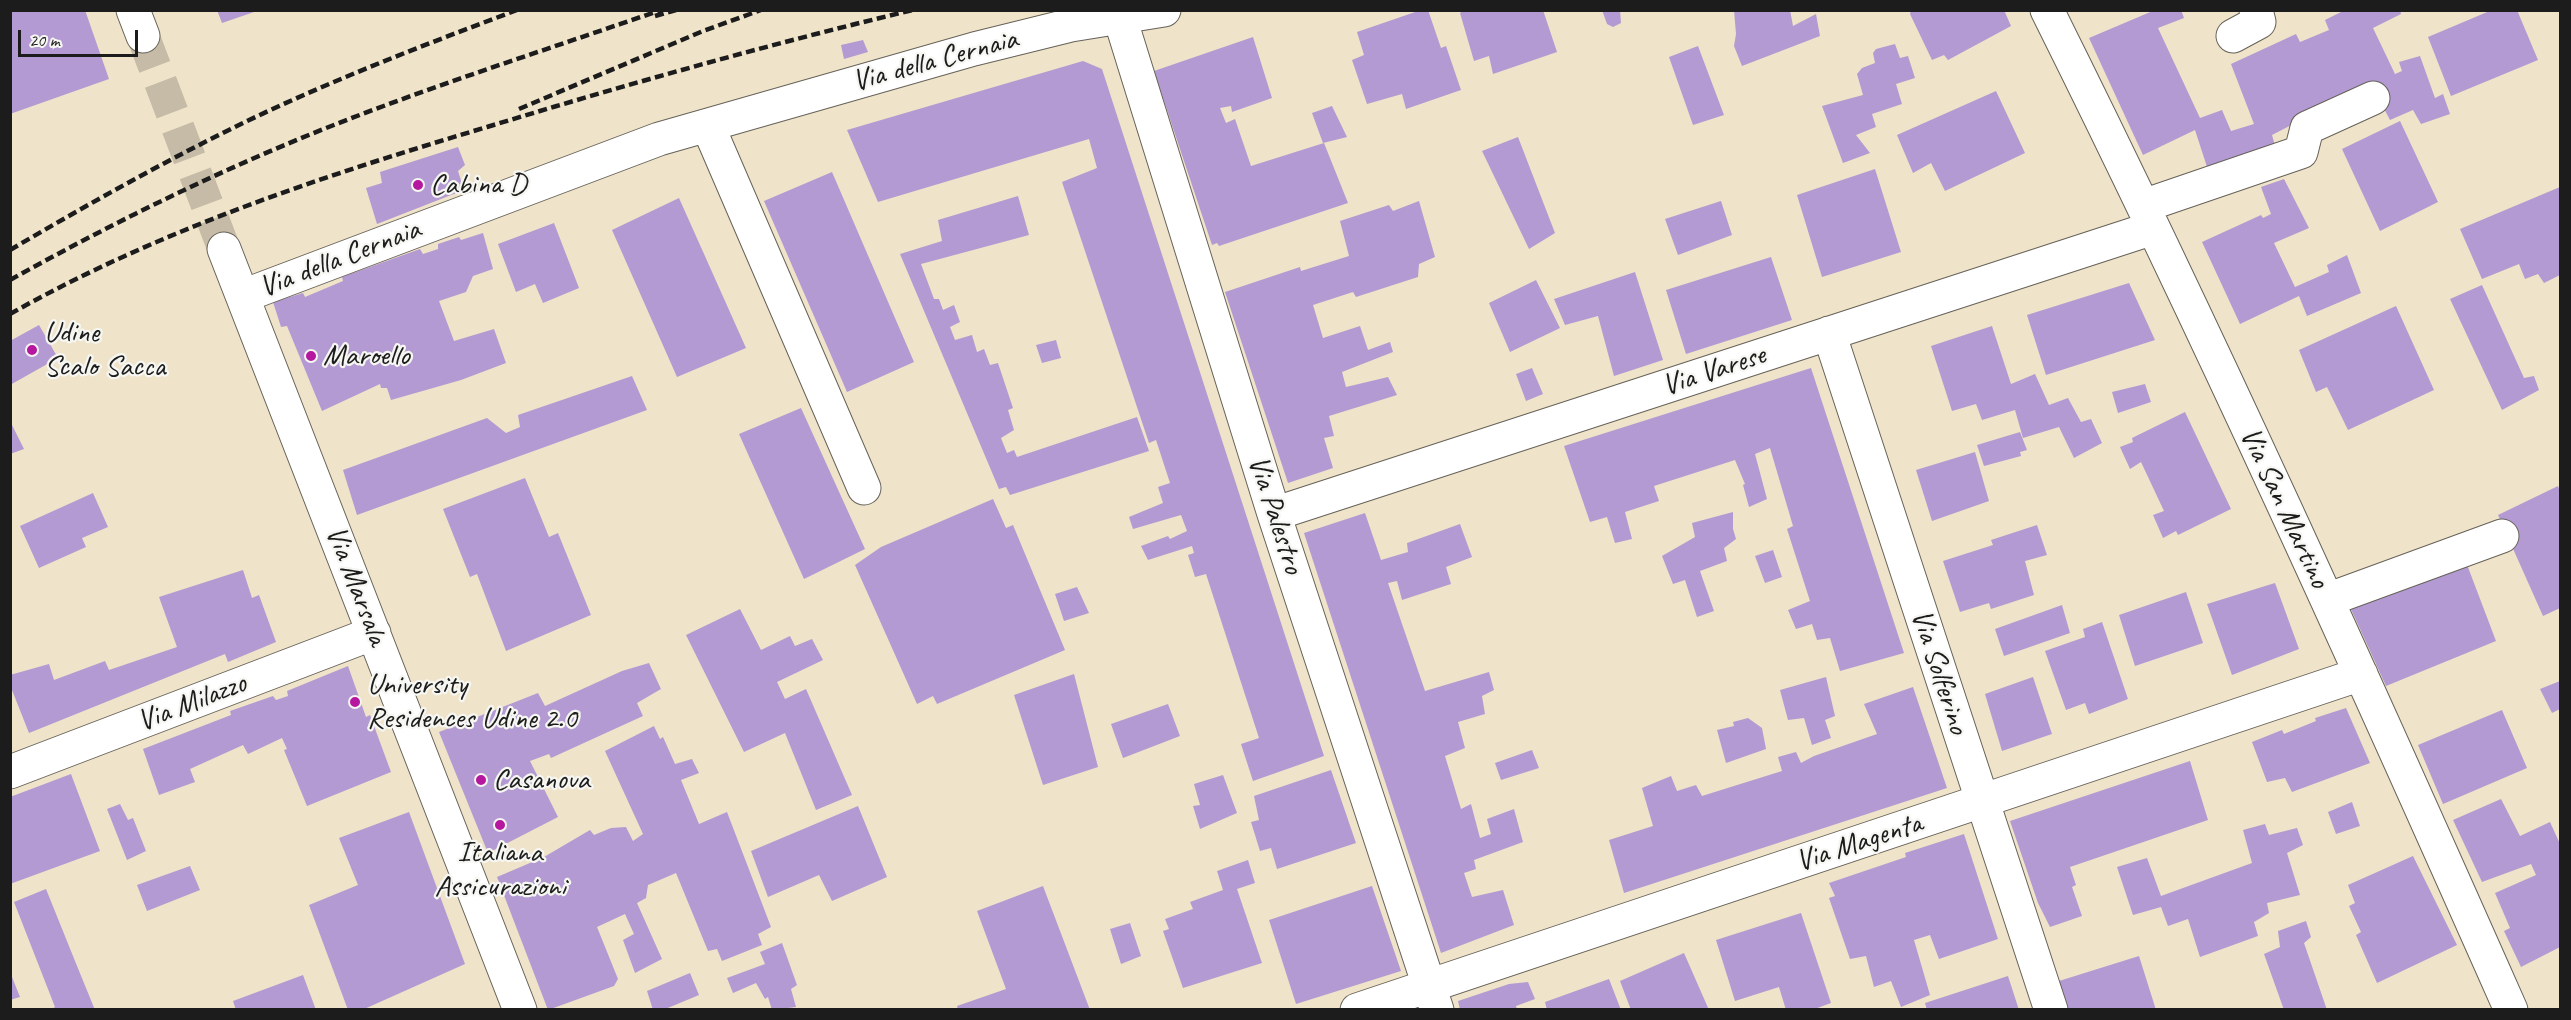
<!DOCTYPE html>
<html>
<head>
<meta charset="utf-8">
<style>
	body { margin:0 }
	#map { position:relative; width:2571px; height:1020px; overflow:hidden; background:#efe3c9; font-family:Caveat,sans-serif }
	canvas { display:block }
	.frame { position:absolute; inset:0; border:12px solid #1c1c1c; pointer-events:none }
	.scale { position:absolute; left:18px; top:30px; width:120px; height:27px; box-sizing:border-box; border:3px solid #1c1c1c; border-top:0; padding-left:8px; font-size:18px; line-height:21px; white-space:nowrap; color:#1c1c1c; -webkit-text-stroke:4px #f6f6f2; paint-order:stroke }
</style>
</head>
<body>
<div id="map">
<canvas width="2571" height="1020"></canvas>
<div class="frame"></div>
<div class="scale">20 m</div>
</div>
<script>
const ctx = document.querySelector('canvas').getContext('2d');
ctx.lineJoin = 'round';
function fill(path, color) { ctx.fillStyle = color; ctx.fill(path, 'evenodd'); }
function trace(path, color, width, dash) { ctx.strokeStyle = color; ctx.lineWidth = width; ctx.lineCap = dash ? 'butt' : 'round'; ctx.setLineDash(dash || []); ctx.stroke(path); }
function drawText(font, color, halo, rows, align = 'center') {
  ctx.font = font + ' Caveat,sans-serif'; ctx.lineWidth = 4.5; ctx.setLineDash([]); ctx.textBaseline = 'middle'; ctx.strokeStyle = halo; ctx.fillStyle = color; for (const [text, x, y, turn = 0] of rows) {
    ctx.save(); ctx.translate(x, y); ctx.rotate((+turn || 0) * Math.PI / 180); ctx.textAlign = isNaN(turn) ? turn : align; if (halo) ctx.strokeText(text, 0, 0); ctx.fillText(text, 0, 0); ctx.restore();
  }
}
const building = new Path2D(`
	M10,10H85L109,79L10,114Z
	M217,10H256L257,11L222,23Z
	M1421,10H1428L1441,48L1446,46L1461,90L1406,109L1402,94L1367,104L1352,60L1364,55L1357,32Z
	M1464,10H1543L1557,52L1493,74L1489,56L1474,61L1460,13Z
	M1602,10H1620L1621,23L1613,27L1607,24Z
	M1734,10H1790L1793,26L1816,14L1820,36L1742,66L1734,46L1736,34Z
	M1911,10H2004L2011,26L1948,60L1944,55L1932,60L1910,14Z
	M2155,10H2181L2184,18L2158,28L2200,118L2222,110L2231,131L2254,124L2231,64L2296,34L2300,42L2329,30L2325,20L2345,10H2400L2401,14L2373,28L2395,74L2402,71L2399,62L2420,56L2435,98L2443,94L2450,114L2421,124L2413,110L2390,120L2373,88L2336,102L2272,135L2276,149L2209,173L2195,130L2143,155L2089,38Z
	M2492,10H2517L2538,60L2451,96L2428,37Z
	M1253,37L1272,98L1232,112L1231,106L1220,108L1226,123L1235,119L1251,166L1324,143L1348,203L1219,246L1217,243L1212,245L1154,71Z
	M863,40L868,52L844,59L841,45Z
	M1895,44L1900,58L1908,56L1915,78L1896,84L1902,104L1872,114L1876,127L1856,135L1870,153L1843,163L1822,106L1863,95L1857,74L1862,68L1875,63L1873,53L1876,49Z
	M1698,46L1724,115L1693,125L1669,57Z
	M1083,61L1102,69L1324,756L1253,781L1241,744L1259,738L1206,574L1195,577L1188,555L1194,553L1192,546L1148,560L1141,546L1168,536L1170,539L1187,531L1181,515L1133,529L1129,517L1163,503L1158,487L1170,483L1156,440L1149,443L1062,182L1097,168L1089,139L878,202L847,130Z
	M1996,91L2025,153L1945,191L1931,163L1913,173L1897,135Z
	M1332,106L1347,137L1323,143L1312,113Z
	M2400,121L2438,202L2380,231L2342,149Z
	M1518,137L1555,233L1529,249L1482,151Z
	M458,147L465,165L458,171L464,190L377,224L366,188L382,183L380,172Z
	M1875,169L1901,252L1822,277L1797,195Z
	M832,172L914,362L847,392L764,201Z
	M2284,179L2309,228L2274,243L2295,287L2329,272L2327,265L2347,255L2361,293L2307,316L2299,296L2240,324L2202,242L2261,215L2263,218L2271,214L2261,187Z
	M2560,187V275L2544,283L2538,274L2525,279L2519,264L2482,279L2460,229Z
	M1018,196L1029,235L921,264L934,299H939L943,310L954,305L960,322L950,327L955,340L972,335L977,352L984,349L990,365L998,363L1013,408L1008,410L1014,430L1001,438L1007,453L1014,450L1017,457L1137,417L1149,451L1010,495L1006,487L999,489L900,254L942,241L938,220Z
	M679,198L746,348L677,377L612,230Z
	M1419,201L1435,257L1419,264L1418,277L1356,297L1353,292L1313,305L1323,338L1360,326L1368,350L1390,342L1393,352L1342,372L1346,387L1388,377L1397,395L1329,416L1334,436L1324,438L1333,468L1288,483L1225,292L1300,267L1301,271L1349,256L1340,221L1389,205L1393,211Z
	M1721,201L1732,235L1678,255L1665,219Z
	M554,223L579,288L543,303L535,284L516,292L498,244Z
	M483,233L493,269L473,276L466,292L439,301L454,341L494,329L506,363L461,380L391,400L387,388H381L380,384L322,411L287,326L281,327L273,302L303,293L305,297L343,281L342,277L420,249L423,254L438,249V244L459,237L461,240Z
	M1771,257L1792,320L1686,354L1666,290Z
	M1635,272L1663,360L1614,376L1598,316L1565,325L1554,299Z
	M1536,280L1560,328L1510,352L1489,303Z
	M2129,283L2155,340L2046,375L2027,315Z
	M2482,285L2524,378L2534,376L2539,390L2502,410L2450,299Z
	M2396,306L2434,390L2348,430L2327,387L2316,392L2299,350Z
	M39,325L58,358L10,385V341Z
	M1992,326L2011,384L2035,374L2049,405L2068,398L2081,422L2091,419L2102,443L2074,458L2059,427L2023,438L2015,410L1982,420L1976,404L1952,411L1931,346Z
	M1056,340L1061,358L1042,363L1036,345Z
	M1532,368L1543,394L1526,401L1516,374Z
	M1811,368L1904,653L1840,671L1830,638L1817,640L1812,624L1796,629L1788,610L1810,601L1787,529L1793,526L1770,448L1755,454L1767,499L1749,507L1743,485L1745,484L1735,460L1654,486L1659,501L1625,512L1632,539L1615,543L1607,517L1590,522L1564,446Z
	M632,376L647,410L357,515L343,470L487,418L506,433L520,427L518,415Z
	M2145,384L2151,402L2118,413L2112,392Z
	M801,408L865,549L804,579L739,434Z
	M2185,412L2231,509L2178,535L2176,531L2163,538L2153,515L2164,511L2141,462L2130,469L2120,447L2133,442L2132,438Z
	M10,421L24,449L10,454Z
	M2020,432L2027,450L2020,452L2021,456L1984,466L1977,445Z
	M1975,452L1989,501L1932,521L1916,470Z
	M525,478L549,537L558,533L591,615L506,651L477,574L470,577L443,509Z
	M2558,486L2560,491V608L2543,616L2498,515Z
	M93,493L108,527L82,538L86,547L39,568L20,526Z
	M993,499L1006,528L1013,525L1065,650L937,704L933,696L917,704L855,565L881,547Z
	M1733,512V529L1736,539L1724,548L1727,561L1700,571L1714,611L1697,617L1685,580L1673,584L1662,556L1695,537L1692,523Z
	M1365,513L1381,560L1408,552L1407,543L1460,524L1472,557L1446,567L1451,584L1402,600L1397,581L1388,583L1425,691L1489,672L1494,690L1482,696L1485,714L1458,722L1465,748L1445,756L1461,809L1471,804L1480,838L1491,834L1487,819L1514,809L1523,842L1474,860L1476,869L1464,873L1472,897L1503,890L1514,925L1441,953L1304,533Z
	M2037,525L2047,555L2025,561L2034,595L1991,609L1989,603L1960,612L1943,561L1993,545L1991,540Z
	M1773,550L1782,577L1765,583L1755,556Z
	M2466,562L2496,641L2386,686L2350,607Z
	M243,570L252,598L259,595L276,642L228,662L225,654L29,733L10,685V675L49,664L54,680L105,661L109,670L177,647L159,597Z
	M2275,583L2299,649L2232,675L2207,604Z
	M1077,587L1089,613L1064,621L1055,594Z
	M2186,592L2203,643L2135,666L2119,615Z
	M2062,605L2070,633L2004,656L1995,629Z
	M740,609L761,650L790,636L795,646L812,639L823,660L777,682L785,699L806,689L852,795L816,810L785,733L744,752L686,635Z
	M2102,622L2128,699L2089,714L2085,703L2066,710L2045,651L2085,637L2083,629Z
	M649,663L661,689L637,703L643,716L551,758L549,754L530,761L558,817L488,853L439,732L538,693L545,706L622,671Z
	M348,666L366,717L370,715L391,772L307,806L284,750L287,749L282,738L248,754L243,745L190,769L195,782L159,795L143,749L231,715L230,711L273,696L276,700L288,696L287,691Z
	M1074,674L1098,767L1043,785L1014,695Z
	M1826,677L1835,716L1825,720L1831,738L1812,745L1804,718L1788,720L1780,690Z
	M2033,677L2052,734L2002,751L1985,694Z
	M2560,681V709L2552,713L2540,689Z
	M1913,687L1947,788L1624,893L1609,840L1653,826L1642,788L1671,776L1677,791L1696,785L1702,796L1782,771L1778,757L1796,752L1801,763L1814,756L1877,734L1864,704Z
	M1168,704L1180,736L1123,758L1111,724Z
	M2346,708L2370,763L2292,792L2285,778L2267,782L2252,742L2282,730L2284,734L2316,721L2315,718Z
	M2502,710L2527,768L2443,804L2418,745Z
	M1748,718L1762,728L1766,749L1726,763L1717,730L1734,726L1733,722Z
	M654,726L660,739L663,737L675,764L692,759L699,773L681,780L699,824L727,812L771,927L758,934L762,945L722,961L717,949L708,951L676,873L648,885L646,898L637,903L662,959L635,973L623,940L634,934L625,914L597,927L618,979L614,986L548,1010L497,877L544,857L590,830L594,835L611,828L626,827L633,841L643,834L605,751Z
	M1532,750L1539,768L1501,780L1495,763Z
	M2190,761L2208,820L2070,867L2076,885L2072,887L2082,916L2050,927L2038,903L2010,821Z
	M1331,770L1356,843L1277,869L1271,848L1260,851L1251,822L1259,820L1254,796Z
	M71,774L100,851L10,884V797Z
	M1223,775L1237,813L1200,829L1193,806L1200,805L1194,784Z
	M2501,799L2520,836L2550,822L2560,844V947L2521,967L2504,931L2510,928L2495,893L2536,875L2531,864L2482,882L2453,820Z
	M2352,802L2360,826L2336,834L2328,812Z
	M120,804L128,820L133,818L146,851L127,860L107,809Z
	M858,806L887,877L832,901L819,875L768,897L751,851Z
	M409,812L465,964L362,1010H348L309,905L358,885L339,838Z
	M2265,824L2269,835L2297,828L2303,845L2287,853L2300,895L2267,903L2269,913L2254,922L2258,936L2200,957L2188,919L2168,926L2161,907L2133,915L2117,867L2147,858L2161,896L2252,863L2243,830Z
	M1964,834L1998,939L1939,959L1930,935L1914,940L1930,995L1901,1007L1891,981L1874,987L1866,956L1850,959L1829,898L1835,896L1829,883L1906,857L1905,853Z
	M2413,856L2457,945L2377,983L2356,935L2361,932L2349,906L2355,903L2348,885Z
	M1248,860L1255,883L1237,889L1262,963L1183,988L1163,931L1169,929L1165,919L1193,909L1190,902L1223,890L1217,871Z
	M190,866L200,890L147,911L137,885Z
	M1043,886L1090,1010H958L957,1006L1006,989L977,911Z
	M1372,886L1401,971L1296,1004L1269,920Z
	M46,889L75,961L95,1010H50L55,1007L14,902Z
	M1801,913L1831,1003L1812,1010H1786L1779,987L1735,1001L1716,940Z
	M2306,921L2311,937L2304,943L2327,1010H2284L2264,954L2280,947L2278,931Z
	M1130,923L1141,956L1121,964L1110,929Z
	M782,943L797,985L791,989L796,1007L772,1010L768,997L765,999L756,983L733,993L727,978L765,964L760,952Z
	M1684,953L1709,1010H1631L1620,981Z
	M2139,956L2156,1010H2069L2059,981Z
	M10,972L20,997L10,1000Z
	M690,973L699,995L663,1010H653L647,991Z
	M303,975L316,1010H236L233,1001Z
	M2008,976L2019,1010H1927L1925,1003Z
	M1609,979L1621,1010H1547L1545,1002Z
	M1528,982L1535,999L1516,1006L1517,1010H1460L1458,1001L1509,984Z`);
const minorTunnel = new Path2D(`
	M143,36L224,249`);
const minor = new Path2D(`
	M133,10L143,36
	M2047,10C2211,339 2362,674 2511,1010
	M1120,18L1274,514L1437,1010
	M2233,36L2259,22L2256,10
	M708,126L864,488
	M2143,206L2301,152L2307,128L2373,98
	M224,249L520,1010
	M243,296L659,139L974,49L1071,25L1164,10
	M1829,333L2051,1010
	M1274,514L2153,228
	M2327,600L2502,536
	M10,772L374,633
	M1357,1010L2361,674`);
const rail = new Path2D(`
	M655,16L676,10
	M519,109L703,31L761,10
	M10,250C87,205 163,162 243,123C332,80 424,45 517,10
	M10,280C91,235 174,193 259,156C389,99 526,57 661,10
	M10,314C161,229 323,176 487,127C628,84 770,44 913,10`);
const markers = [
	[418,185,6,"#b5179e"],
	[32,350,6,"#b5179e"],
	[311,356,6,"#b5179e"],
	[355,702,6,"#b5179e"],
	[481,780,6,"#b5179e"],
	[500,825,6,"#b5179e"]
];
const streetNames = [
	["Via della Cernaia",935,61,-15],
	["Via della Cernaia",340,259,-21],
	["Via Varese",1714,371,-18],
	["Via San Martino",2284,508,65],
	["Via Palestro",1275,515,72],
	["Via Marsala",356,586,69],
	["Via Solferino",1939,672,72],
	["Via Milazzo",192,703,-21],
	["Via Magenta",1859,843,-18]
];
const poiNames = [
	["Cabina D",430,185],
	["Udine",44,333],
	["Scalo Sacca",44,367],
	["Maroello",323,356],
	["University",367,685],
	["Residences Udine 2.0",367,719],
	["Casanova",493,780],
	["Italiana",500,853,"center"],
	["Assicurazioni",500,887,"center"]
];
fill(building, '#b39ad3');
trace(minorTunnel, '#c5bba6', 33, [33, 16]);
trace(minor, '#666259', 35);
trace(minor, '#fff', 33);
trace(rail, '#1c1c1c', 4.5, [9, 4.5]);
for (const [x, y, r, color] of markers) { const dot = new Path2D(); dot.arc(x, y, r, 0, 2 * Math.PI); ctx.fillStyle = color; ctx.fill(dot); trace(dot, '#f6f6f2', 2); }
drawText('30px', '#1c1c1c', '#f6f6f2', streetNames);
drawText('30px', '#1c1c1c', '#f6f6f2', poiNames, 'left');
</script>
</body>
</html>
